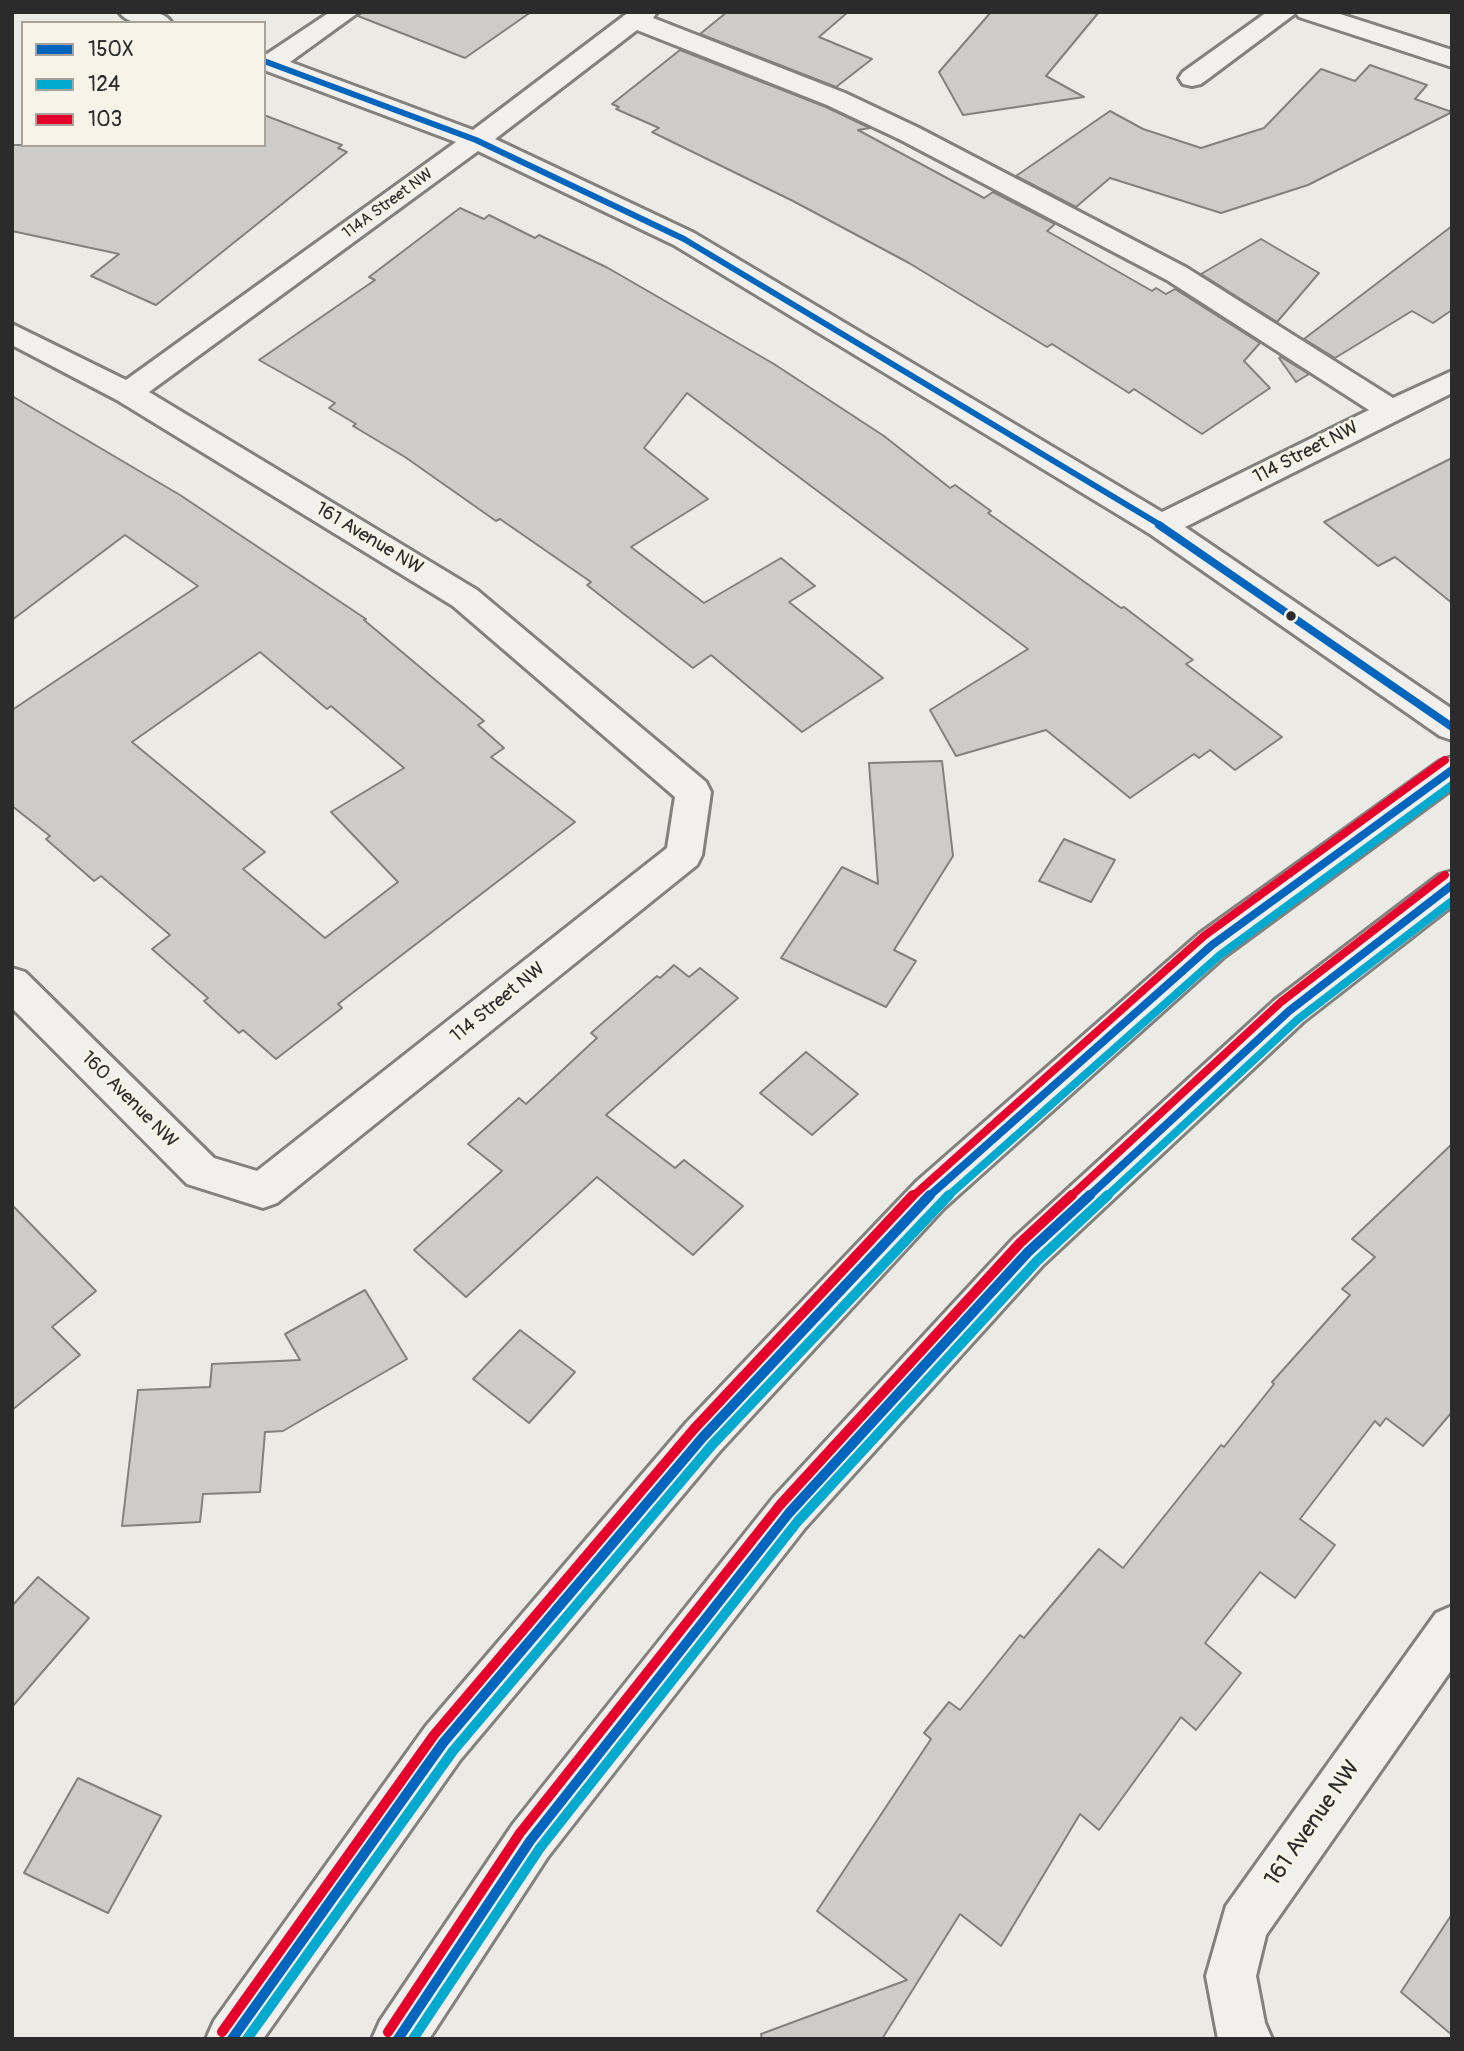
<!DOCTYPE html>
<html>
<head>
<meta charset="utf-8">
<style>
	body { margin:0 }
	#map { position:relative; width:1464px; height:2051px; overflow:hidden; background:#eceae4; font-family:Pangolin,sans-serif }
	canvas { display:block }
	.frame { position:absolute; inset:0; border:14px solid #2b2b2b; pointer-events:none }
	.legend { position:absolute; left:21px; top:21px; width:245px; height:126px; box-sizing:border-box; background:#f7f3e8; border:2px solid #a5a39c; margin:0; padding:9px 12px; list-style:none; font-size:21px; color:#2b2b2b }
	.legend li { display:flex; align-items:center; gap:14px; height:35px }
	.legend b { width:35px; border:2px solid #a5a39c }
</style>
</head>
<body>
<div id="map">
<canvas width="1464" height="2051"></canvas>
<div class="frame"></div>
<ul class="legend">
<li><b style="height:9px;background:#0065bd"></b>150X</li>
<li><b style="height:9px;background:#00a9ce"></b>124</li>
<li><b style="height:9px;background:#e4002b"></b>103</li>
</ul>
</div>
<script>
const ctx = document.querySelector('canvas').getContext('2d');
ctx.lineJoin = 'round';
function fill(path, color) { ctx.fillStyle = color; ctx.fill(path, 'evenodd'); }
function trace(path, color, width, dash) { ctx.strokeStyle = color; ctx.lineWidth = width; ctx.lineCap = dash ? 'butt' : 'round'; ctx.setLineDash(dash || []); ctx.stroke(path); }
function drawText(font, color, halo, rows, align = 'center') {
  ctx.font = font + ' Pangolin,sans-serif'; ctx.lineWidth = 5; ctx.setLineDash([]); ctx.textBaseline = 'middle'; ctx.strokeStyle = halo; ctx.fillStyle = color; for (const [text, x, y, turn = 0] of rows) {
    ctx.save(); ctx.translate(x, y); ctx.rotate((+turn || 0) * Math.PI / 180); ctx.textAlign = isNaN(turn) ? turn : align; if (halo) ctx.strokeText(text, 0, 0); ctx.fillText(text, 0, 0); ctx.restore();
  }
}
const building = new Path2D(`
	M362,12H531L465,58L358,16Z
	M727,12H848L819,37L872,59L836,87L700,34Z
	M991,12H1099L1046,76L1084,97L963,115L939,72Z
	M680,50L826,107L870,128L858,130L984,198L993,192L1055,224L1047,231L1152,291L1156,288L1166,294L1175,289L1260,343L1244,361L1270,388L1202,434L1134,389L1129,393L1052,344L1047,347L909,263L793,201L652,132L659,128L616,109L619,107L612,104Z
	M1370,65L1427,85L1415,99L1452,112L1308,185L1221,213L1110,178L1076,207L1016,176L1110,111L1143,129L1201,148L1264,128L1321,69L1355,81Z
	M264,115L342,145L338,148L347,152L156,305L91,276L119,254L12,231V145H264Z
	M460,208L484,219L489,215L535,238L539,235L608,268L774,364L884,436L950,488L955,485L991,511L988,513L1121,608L1124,607L1193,660L1186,664L1282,737L1235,770L1210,750L1199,758L1194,754L1130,798L1046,730L956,756L930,710L1028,649L687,393L644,448L708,499L631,547L704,603L781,558L815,586L789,602L883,678L802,732L711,655L693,668L587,585L591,582L500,519L496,521L405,457L353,426L356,424L329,408L335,403L259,360L375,280L369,277Z
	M1452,226V310L1433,323L1412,311L1335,358L1304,339Z
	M1261,239L1319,273L1277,322L1201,274Z
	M1281,357L1309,374L1296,382L1279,358Z
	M12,396L180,495L366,619L364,620L484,721L478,725L504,748L491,757L575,822L338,1004L342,1008L276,1059L243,1030L239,1033L204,1001L208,998L152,949L170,935L101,876L94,881L46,839L50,836L12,806V710L198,586L125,535L12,620ZM260,652L327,709L331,706L404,768L331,812L398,882L325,938L243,869L265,852L132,742Z
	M1452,458V603L1395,557L1378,566L1324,522Z
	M942,761L953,856L894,950L916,961L886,1007L781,958L842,867L878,884L869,763Z
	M1064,839L1115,860L1091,902L1039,881Z
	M674,965L689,977L700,968L738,998L606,1115L675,1168L684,1160L743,1206L693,1255L597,1177L466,1297L414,1250L502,1171L468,1144L519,1098L526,1104L597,1038L591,1033L657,976L660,978Z
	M806,1052L858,1094L812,1135L760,1093Z
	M1452,1144V1412L1423,1446L1386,1418L1380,1426L1375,1421L1300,1519L1335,1545L1295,1598L1260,1572L1205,1643L1241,1673L1196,1730L1181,1717L1099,1830L1080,1814L1001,1946L960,1914L882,2039H762L761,2034L907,1980L817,1911L931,1739L924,1733L949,1702L960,1710L1020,1635L1024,1638L1099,1549L1123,1568L1221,1445L1224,1447L1274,1384L1272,1382L1350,1295L1342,1289L1375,1257L1352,1239Z
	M12,1205L96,1291L52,1327L80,1355L12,1410Z
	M365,1290L407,1359L283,1431L265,1432L260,1492L203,1494L200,1522L122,1526L138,1390L210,1387L212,1364L300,1360L285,1334Z
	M520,1330L575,1372L529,1423L473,1379Z
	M38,1577L89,1618L12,1707V1606Z
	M78,1778L161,1816L108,1913L24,1873Z
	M1452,1914V2035L1401,1992Z`);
const minor = new Path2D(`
	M119,12C135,12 162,7 172,23C156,23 130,28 119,12Z
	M330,12H359L290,62L473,130L629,12H657L653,18L845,93L919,128L1187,268L1393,398L1452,371V393L1185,527L1452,709V740L1440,736L1150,534L674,245L478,151L149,392L477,590L706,782L711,792L702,855L697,865L277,1203L263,1208L187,1184L12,1008V968L25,972L214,1158L257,1171L667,848L675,797L453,606L117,400L12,345V324L126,380L456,142L264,70V53L267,54ZM637,30L827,105L901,140L1167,280L1369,410L1162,512L694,233L495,139Z
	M1267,12H1334L1452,50V67L1299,17L1296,13L1201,84L1192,86L1183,84L1179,78L1183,72Z
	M1452,1606V1669L1266,1935L1256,1976L1265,2023L1272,2039H1218L1206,1976L1226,1906L1436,1613Z`);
const major = new Path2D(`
	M1452,757V789L1225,956L944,1208L719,1452L460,1760L263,2039H206L214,2021L426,1726L687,1422L916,1182L1199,934L1440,761Z
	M1452,871V906L1303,1022L1043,1265L805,1528L547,1858L429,2039H372L380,2021L513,1824L773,1498L1013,1239L1275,1000L1439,875Z`);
const bus1Far2 = new Path2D(`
	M264,61L476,140L684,239L1162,526`);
const bus1Far1 = new Path2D(`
	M1159,525L1452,727
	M928,1197L1212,945L1452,770
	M1088,1197L1289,1011L1452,885`);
const bus1 = new Path2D(`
	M232,2039L443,1743L703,1437L930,1195
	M398,2039L530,1841L789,1513L1028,1252L1090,1195`);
const bus2Far1 = new Path2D(`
	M947,1197L1220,955L1452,785
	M1106,1197L1297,1020L1452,901`);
const bus2 = new Path2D(`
	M247,2039L453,1751L712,1445L949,1195
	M413,2039L540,1848L798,1521L1037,1261L1108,1195`);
const bus3Far1 = new Path2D(`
	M912,1197L1204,936L1445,760
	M1070,1197L1281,1002L1445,875`);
const bus3 = new Path2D(`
	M222,2032L434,1735L694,1429L913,1195
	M388,2032L520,1833L780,1505L1020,1243L1072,1195`);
const markers = [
	[1291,616,6,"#2b2b2b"]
];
const farStreetnames = [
	["114A Street NW",388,204,-36]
];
const streetNames = [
	["114 Street NW",1306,453,-27],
	["161 Avenue NW",369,539,31],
	["114 Street NW",498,1003,-39],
	["160 Avenue NW",129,1100,45]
];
const nearStreetnames = [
	["161 Avenue NW",1313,1824,-55]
];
fill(building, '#ceccc8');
trace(building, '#82817e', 2);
trace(minor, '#82817e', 6);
trace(major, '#82817e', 6);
fill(minor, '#f1f0ec');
fill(major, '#f1f0ec');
trace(bus1Far2, '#0065bd', 6);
trace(bus1Far1, '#0065bd', 8);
trace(bus1, '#0065bd', 10);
trace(bus2Far1, '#00a9ce', 8);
trace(bus2, '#00a9ce', 10);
trace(bus3Far1, '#e4002b', 8);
trace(bus3, '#e4002b', 10);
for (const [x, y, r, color] of markers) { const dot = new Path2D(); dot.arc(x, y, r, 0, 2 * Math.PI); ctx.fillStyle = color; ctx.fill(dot); trace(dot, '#f7f3e8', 2.5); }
drawText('16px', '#2b2b2b', '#f7f3e8', farStreetnames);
drawText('19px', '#2b2b2b', '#f7f3e8', streetNames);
drawText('23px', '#2b2b2b', '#f7f3e8', nearStreetnames);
</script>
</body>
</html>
